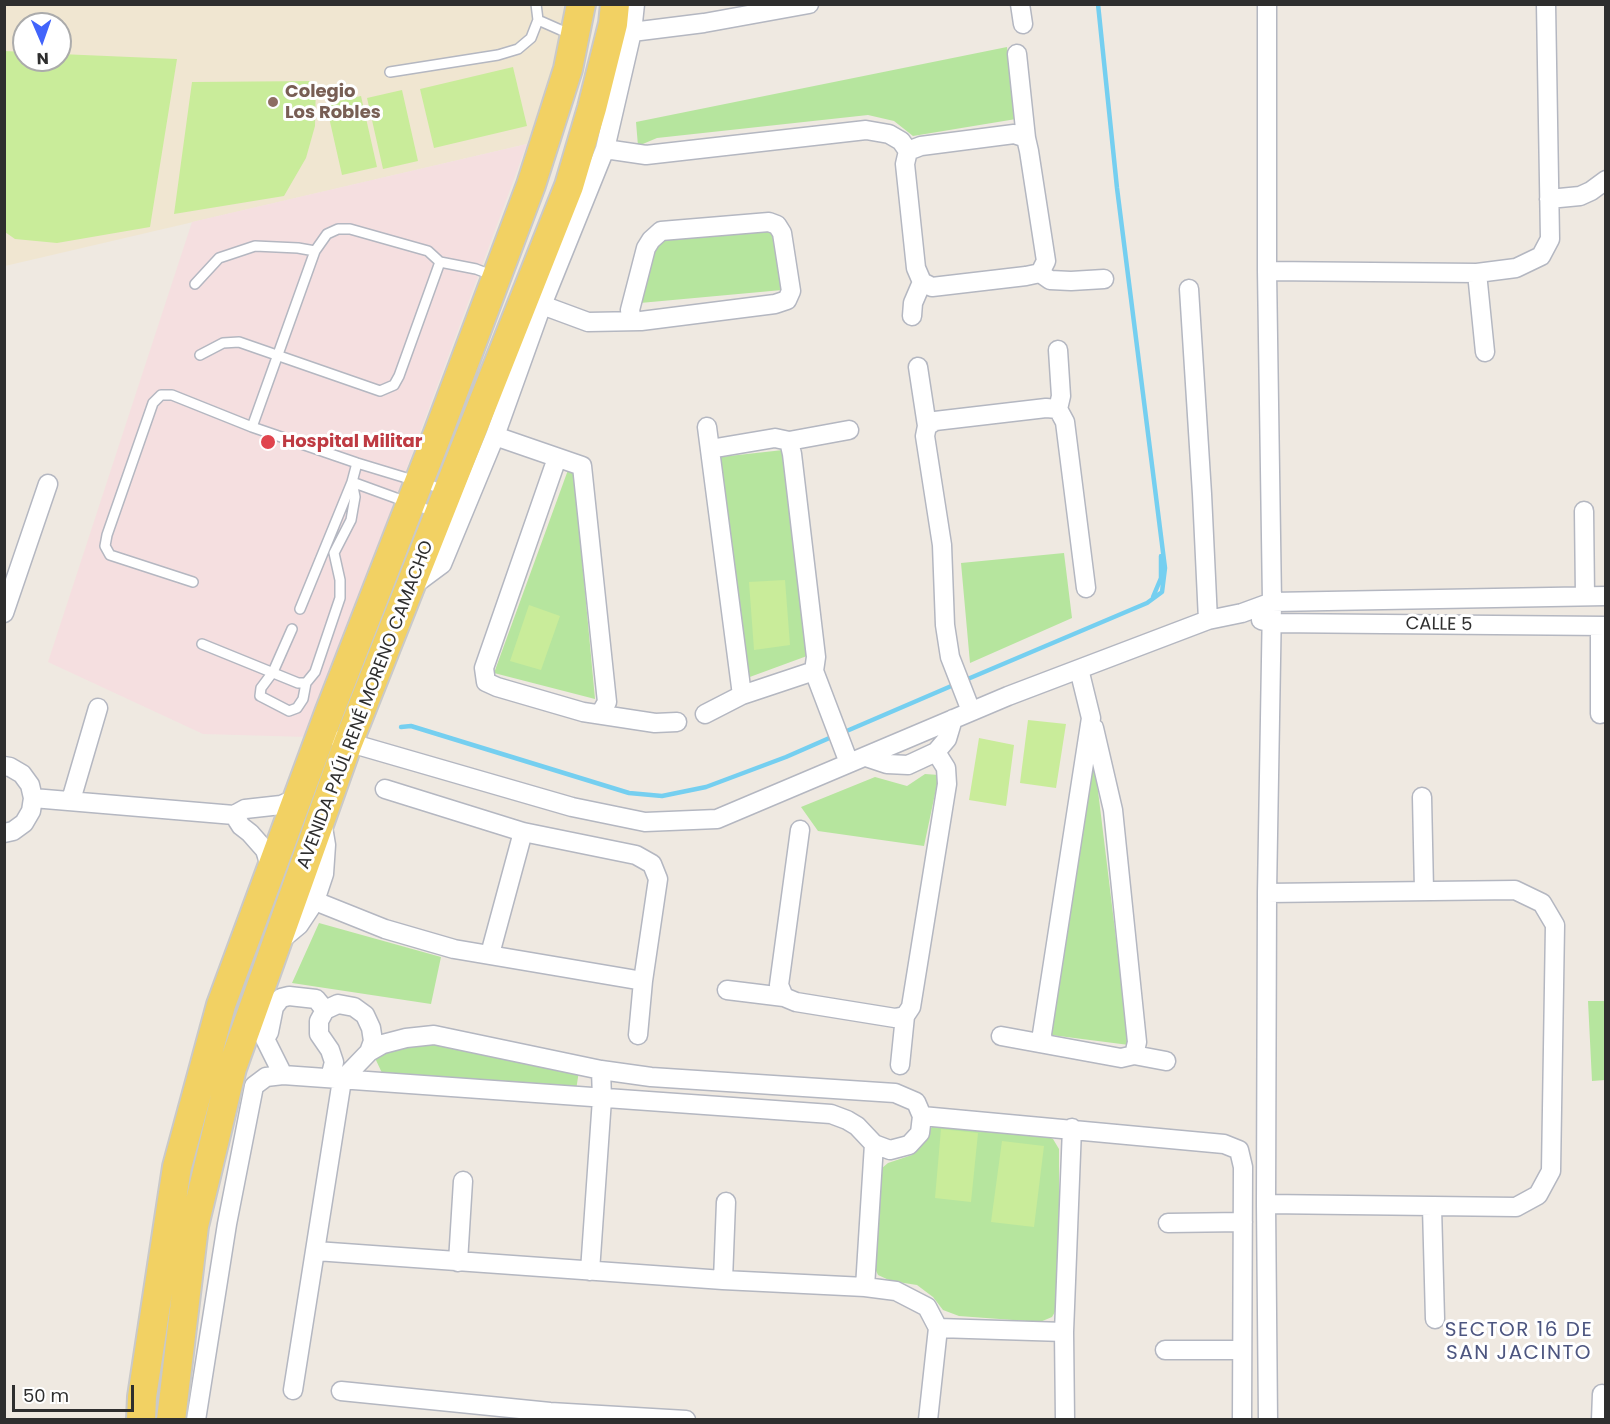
<!DOCTYPE html>
<html>
<head>
<meta charset="utf-8">
<style>
  body { margin:0 }
  #map { position:relative; width:1610px; height:1424px; overflow:hidden; background:#efe9e1; font-family:Poppins,sans-serif }
  canvas { display:block }
  .frame { position:absolute; inset:0; border:6px solid #2e2e2e; pointer-events:none }
  .north { position:absolute; left:12px; top:12px; width:60px; height:60px; box-sizing:border-box; background:#fff; border:2px solid #ababab; border-radius:50%; rotate:178deg; font-size:16px; font-weight:700; line-height:24px; text-align:center; color:#2e2e2e }
  .north::after { content:''; display:block; margin:auto; width:21px; height:27px; background:#4264fb; clip-path:polygon(50% 0,100% 100%,50% 72%,0 100%) }
  .scale { position:absolute; left:12px; top:1385px; width:122px; height:27px; box-sizing:border-box; border:3px solid #2e2e2e; border-top:0; padding-left:8px; font-size:18px; line-height:21px; white-space:nowrap; color:#2e2e2e; -webkit-text-stroke:4px #fff; paint-order:stroke }
</style>
</head>
<body>
<div id="map">
<canvas width="1610" height="1424"></canvas>
<div class="frame"></div>
<div class="north">N</div>
<div class="scale">50 m</div>
</div>
<script>
const c = document.querySelector('canvas').getContext('2d');
c.lineJoin = 'round';
function fillPath(path, color) {
  c.fillStyle = color;
  c.fill(path, 'evenodd');
}
function toPath(rows) {
  const path = new Path2D();
  for (const r of rows) {
    path.moveTo(r[0], r[1]);
    for (let i = 2; i < r.length; i += 2) path.lineTo(r[i], r[i + 1]);
  }
  return path;
}
function trace(path, color, width, dash) {
  c.strokeStyle = color;
  c.lineWidth = width;
  c.lineCap = dash ? 'butt' : 'round';
  c.setLineDash(dash || []);
  c.stroke(path);
}
function label(font, color, halo, rows, align = 'center') {
  c.font = font + ' Poppins,sans-serif';
  c.lineWidth = 6;
  c.setLineDash([]);
  c.textBaseline = 'middle';
  c.strokeStyle = halo;
  c.fillStyle = color;
  for (const [text, x, y, turn = 0] of rows) {
    c.save();
    c.translate(x, y);
    c.rotate((+turn || 0) * Math.PI / 180);
    c.textAlign = isNaN(turn) ? turn : align;
    if (halo) c.strokeText(text, 0, 0);
    c.fillText(text, 0, 0);
    c.restore();
  }
}
fillPath(toPath([
  [4,5,568,5,557,60,527,144,5,266],
  [24,24,60,24,60,60,24,60]
]), '#f0e6d1');
fillPath(toPath([
  [527,144,307,737,203,734,48,662,192,222]
]), '#f5dfe0');
fillPath(toPath([
  [1007,47,1016,119,913,136,894,121,868,115,657,138,638,146,636,122],
  [763,229,772,233,775,239,782,290,640,303,655,251,661,241],
  [783,450,807,656,747,678,720,457],
  [568,470,574,473,595,699,494,673],
  [1064,553,1072,618,970,663,961,563],
  [1094,758,1129,1045,1051,1035],
  [925,774,939,775,924,846,818,831,801,807,875,777,907,786],
  [319,923,441,957,431,1004,292,983],
  [1588,1001,1605,1001,1605,1080,1592,1081],
  [424,1043,579,1071,576,1090,382,1073,375,1058,402,1045],
  [934,1125,1041,1132,1053,1139,1059,1149,1059,1305,1052,1317,1040,1322,959,1316,943,1310,933,1297,917,1285,891,1281,878,1275,872,1262,879,1177,882,1168,888,1163,912,1155,920,1146,926,1133]
]), '#b6e59e');
fillPath(toPath([
  [5,51,24,52,24,60,60,60,60,54,177,59,150,227,57,243,15,239,5,232],
  [513,67,527,126,434,148,420,89],
  [316,81,315,126,306,158,284,196,174,214,192,82],
  [402,90,418,161,383,169,367,98],
  [361,96,377,167,342,175,326,104],
  [785,580,790,645,754,650,749,582],
  [529,605,560,616,541,670,510,661],
  [1028,720,1066,724,1056,788,1020,783],
  [979,738,1014,745,1006,806,969,800],
  [941,1129,978,1133,971,1202,935,1198],
  [1002,1141,1044,1146,1034,1227,991,1222]
]), '#c9ec9a');
trace(toPath([
  [1153,597,1161,578,1161,556],
  [963,681,1147,603,1162,592,1165,568,1117,188,1098,4],
  [401,727,411,726,629,793,662,796,706,787,786,757,834,736],
  [842,733,956,684]
]), '#75cff0', 4.5);
const service = toPath([
  [538,20,572,35],
  [390,72,498,55,518,49,531,38,538,20,536,4],
  [195,284,219,258,255,246,298,248,315,251],
  [200,355,223,343,239,342,380,391,394,385,399,376,440,262],
  [252,427,315,251,327,234,338,229,350,229,428,251,440,262,476,269,494,276],
  [352,482,437,513],
  [193,582,110,555,105,546,107,535,153,403,161,395,172,395,252,427,357,463,446,490],
  [300,609,352,482,357,463],
  [292,629,273,672,261,688,260,696,289,711,297,708,303,699,306,683],
  [202,644,298,683,306,683,315,672,340,598,340,580,334,553,351,520,355,497,352,482]
]);
const minor = toPath([
  [1020,4,1023,24],
  [1267,4,1267,271,1272,602,1267,893,1266,1204,1268,1420],
  [632,32,704,23,809,4],
  [605,149,646,155,866,130,889,134,901,141,908,151,905,164,916,268,922,282,932,287,1026,276,1040,273,1046,261,1029,151,1026,138,1017,54],
  [908,151,921,146,1014,134,1026,138],
  [1549,199,1580,196,1591,191,1606,180],
  [1267,271,1477,273,1516,268,1541,256,1550,239,1546,4],
  [1040,273,1050,280,1071,281,1104,279],
  [1477,273,1485,352],
  [1189,289,1202,494,1208,620],
  [542,305,588,322,641,321,775,304,787,300,791,291,782,233,777,225,769,222,661,231,651,240,646,248,630,310,632,320],
  [912,316,913,303,922,282],
  [1058,350,1061,396,1058,409,1065,422,1086,588],
  [918,367,927,426,925,436,942,545,945,625,950,657,971,711],
  [927,426,935,421,1046,408,1058,409],
  [707,427,742,695],
  [495,436,582,466,607,702,600,714],
  [789,441,792,454,816,657,814,671,849,763],
  [710,449,775,438,789,441,849,430],
  [557,458,484,668,486,682,497,687,583,712,655,723,677,722],
  [1584,511,1585,596],
  [411,587,442,564,495,436,542,305,605,149,632,32,635,4],
  [4,613,48,484],
  [1261,620,1272,623,1606,626],
  [1600,626,1600,714],
  [705,714,742,695,814,671],
  [1094,728,1113,810,1137,1042,1134,1055],
  [340,740,572,807,645,822,717,819,1008,696,1208,620,1242,613,1272,602,1606,596],
  [866,757,887,764,908,765,936,752,947,739,953,719],
  [4,766,10,767,22,774,30,785,33,798,31,811,24,823,13,831,4,833],
  [385,789,523,832,636,855,652,864,658,879,643,981,638,1035],
  [1422,797,1424,890],
  [33,798,234,815],
  [71,800,98,708],
  [271,869,265,850,250,833,241,826,234,815,245,809,281,805,297,798],
  [315,901,385,929,454,949,643,981],
  [281,940,299,925,315,901,324,874,326,845,322,821],
  [490,954,523,832],
  [727,990,784,997,796,1002,895,1018,905,1016],
  [784,997,779,985,800,830],
  [1001,1036,1121,1058,1134,1055,1166,1061],
  [1043,1043,1042,1034,1091,718,1079,669],
  [900,1065,905,1016,911,1007,947,784,946,768,936,752],
  [283,1075,831,1114,847,1120,857,1126,874,1144,890,1150,909,1145,920,1133,922,1116],
  [330,1078,334,1062,330,1050,319,1034,319,1021,325,1010,338,1004,354,1007,365,1015,371,1028,373,1041,369,1052],
  [1266,1204,1516,1207,1538,1195,1551,1171,1555,925,1542,903,1515,890,1267,893],
  [1432,1207,1435,1319],
  [1168,1223,1243,1222],
  [316,1251,723,1280,865,1287,896,1291,927,1307,938,1328,1064,1332],
  [458,1262,463,1181],
  [590,1271,602,1099,601,1070],
  [723,1280,726,1202],
  [865,1287,874,1144],
  [1165,1350,1242,1350],
  [293,1390,342,1080,369,1052,383,1044,406,1038,434,1035,601,1070,651,1077,895,1093,916,1102,922,1116,1224,1144,1239,1150,1243,1167,1242,1420],
  [341,1391,550,1412,686,1420],
  [196,1420,227,1224,254,1086,266,1077,283,1075,265,1039,269,1032,274,1007,281,998,289,996,316,999,325,1010],
  [928,1420,938,1328],
  [1065,1420,1064,1332,1072,1128],
  [1601,1420,1602,1394]
]);
const primary = toPath([
  [141,1420,142,1397,177,1167,221,1005,329,713,438,433,531,185,568,69,581,4],
  [171,1420,194,1226,232,1068,348,743,569,186,592,108,613,24,615,4]
]);
trace(service, '#b4b7c1', 12);
trace(minor, '#b4b7c1', 21);
trace(primary, '#c9c9c9', 32);
trace(service, '#fff', 9);
trace(minor, '#fff', 18);
trace(primary, '#f2d163', 28);
for (const [x, y, r, color] of [
  [273,102,6,"#8d6e63"],
  [268,442,8,"#e0444e"]
]) {
  const dot = new Path2D();
  dot.arc(x, y, r, 0, 2 * Math.PI);
  c.fillStyle = color;
  c.fill(dot);
  trace(dot, '#fff', 2);
}
label('bold 18px', '#785e54', '#fff', [
  ["Colegio",285,92],
  ["Los Robles",285,113]
], 'left');
label('bold 18px', '#be3a42', '#fff', [
  ["Hospital Militar",282,442]
], 'left');
label('18px', '#2e2e2e', '#fff', [
  ["CALLE 5",1439,625,1],
  ["AVENIDA PAÚL RENÉ MORENO CAMACHO",366,705,-69]
]);
c.letterSpacing = '1.5px';
label('20px', '#4d5680', '#fff', [
  ["SECTOR 16 DE",1519,1331],
  ["SAN JACINTO",1519,1354]
]);
c.letterSpacing = '0px';
</script>
</body>
</html>
